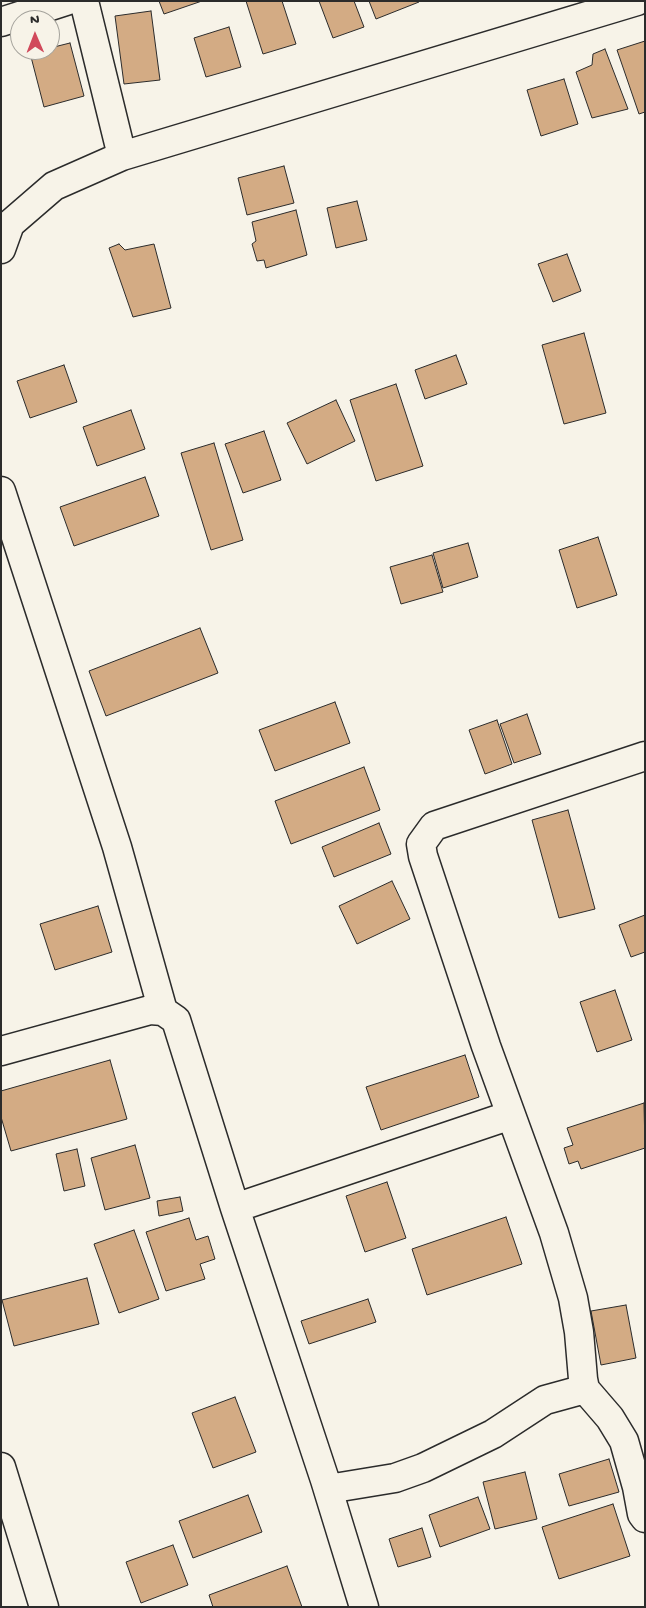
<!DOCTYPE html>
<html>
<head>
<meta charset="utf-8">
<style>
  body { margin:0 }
  #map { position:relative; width:646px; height:1608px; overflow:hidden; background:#f7f3e8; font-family:"Gochi Hand",sans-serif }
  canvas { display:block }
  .frame { position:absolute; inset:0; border:2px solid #2b2b2b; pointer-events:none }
  .north { position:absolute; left:10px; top:10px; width:50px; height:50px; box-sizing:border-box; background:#f7f3e8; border:1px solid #a5a39c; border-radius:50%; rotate:359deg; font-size:14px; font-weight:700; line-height:20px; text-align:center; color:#2b2b2b }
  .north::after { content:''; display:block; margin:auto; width:18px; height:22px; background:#d1495b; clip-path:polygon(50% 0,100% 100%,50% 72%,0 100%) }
</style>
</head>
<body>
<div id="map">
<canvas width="646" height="1608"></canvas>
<div class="frame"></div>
<div class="north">N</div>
</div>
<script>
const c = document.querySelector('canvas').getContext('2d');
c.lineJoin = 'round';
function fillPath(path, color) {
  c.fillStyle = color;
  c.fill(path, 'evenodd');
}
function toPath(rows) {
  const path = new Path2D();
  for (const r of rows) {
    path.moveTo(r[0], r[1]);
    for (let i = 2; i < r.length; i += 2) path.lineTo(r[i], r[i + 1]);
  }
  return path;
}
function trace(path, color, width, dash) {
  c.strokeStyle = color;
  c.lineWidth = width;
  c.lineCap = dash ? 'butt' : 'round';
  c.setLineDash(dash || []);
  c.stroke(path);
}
const building = toPath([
  [159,1,202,1,164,14,159,1],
  [246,1,282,1,296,44,263,54,246,1],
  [319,1,354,1,364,27,333,38,319,1],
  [369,1,419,1,419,2,376,19,369,1],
  [151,11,160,80,124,84,115,16,151,11],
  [229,27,241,67,206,77,194,38,229,27],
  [645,41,645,112,639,114,617,50,645,41],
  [70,43,84,96,44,107,30,53,50,50,50,48,70,43],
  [605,49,628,109,592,118,576,72,592,65,593,54,605,49],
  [564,79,578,124,541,136,527,90,564,79],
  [284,166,294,203,247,215,238,178,284,166],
  [357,201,367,240,336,248,327,208,357,201],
  [296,210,307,255,266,268,264,260,257,261,252,244,256,241,252,222,296,210],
  [119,244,125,250,154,244,171,308,133,317,109,248,119,244],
  [567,254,581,291,553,302,538,264,567,254],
  [584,333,606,413,564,424,542,345,584,333],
  [456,355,467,384,425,399,415,370,456,355],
  [64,365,77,402,30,418,17,381,64,365],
  [396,384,423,466,376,481,350,400,396,384],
  [336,400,355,441,307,464,287,423,336,400],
  [131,410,145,449,97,466,83,427,131,410],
  [264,431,281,480,243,493,225,444,264,431],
  [214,443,243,540,211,550,181,453,214,443],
  [145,477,159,516,74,546,60,507,145,477],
  [598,537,617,595,577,608,559,550,598,537],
  [468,543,478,577,443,588,433,553,468,543],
  [432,555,443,592,401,604,390,567,432,555],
  [200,628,218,673,106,716,89,671,200,628],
  [335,702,350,743,275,771,259,730,335,702],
  [527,714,541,754,514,763,500,724,527,714],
  [497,720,512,764,485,774,469,730,497,720],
  [364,767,380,810,291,844,275,801,364,767],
  [568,810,595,909,559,918,532,820,568,810],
  [379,823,391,854,334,877,322,847,379,823],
  [392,881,410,919,357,944,339,906,392,881],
  [98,906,112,952,55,970,40,924,98,906],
  [645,915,645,952,631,957,619,925,645,915],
  [615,990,632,1040,597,1052,580,1002,615,990],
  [465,1055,479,1097,381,1130,366,1087,465,1055],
  [110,1060,127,1119,11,1151,1,1117,1,1091,110,1060],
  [644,1103,645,1148,581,1169,578,1161,569,1164,564,1148,573,1145,567,1128,644,1103],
  [135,1145,150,1198,105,1210,91,1158,135,1145],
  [77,1149,85,1186,64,1191,56,1154,77,1149],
  [387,1182,406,1238,365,1252,346,1196,387,1182],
  [180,1197,183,1211,159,1216,157,1201,180,1197],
  [506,1217,522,1264,427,1295,412,1249,506,1217],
  [189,1218,196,1240,208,1236,215,1259,200,1264,205,1279,166,1291,146,1232,189,1218],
  [134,1230,159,1299,119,1313,94,1244,134,1230],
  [87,1278,99,1324,14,1346,2,1300,87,1278],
  [368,1299,376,1322,309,1344,301,1321,368,1299],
  [626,1305,636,1358,601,1365,591,1311,626,1305],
  [235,1397,256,1452,213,1468,192,1413,235,1397],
  [609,1459,619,1492,569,1506,559,1474,609,1459],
  [525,1472,537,1519,495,1529,483,1482,525,1472],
  [248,1495,262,1532,193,1558,179,1521,248,1495],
  [478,1497,490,1529,440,1547,429,1515,478,1497],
  [613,1504,630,1556,559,1579,542,1527,613,1504],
  [422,1528,431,1557,398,1567,389,1539,422,1528],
  [173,1545,188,1585,141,1603,126,1562,173,1545],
  [287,1566,302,1607,213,1607,209,1595,287,1566]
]);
fillPath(building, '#d3ab84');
trace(building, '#2b2b2b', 1);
const minor = toPath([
  [84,1,122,156],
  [1,22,66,1],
  [1,249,10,224,54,186,122,156,637,1],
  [1,491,117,847,163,1011],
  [645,756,434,826,421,844,423,856,486,1046,554,1233,573,1298,579,1332,583,1379,585,1389,610,1418,624,1441,637,1487,642,1514,645,1518],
  [1,1051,150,1010,163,1011,176,1020,235,1208,325,1480,364,1607],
  [235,1208,511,1115],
  [1,1467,44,1607],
  [328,1489,395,1478,423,1468,493,1434,545,1400,585,1389]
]);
trace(minor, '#2b2b2b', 31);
trace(minor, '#f7f3e8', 28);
</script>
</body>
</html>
